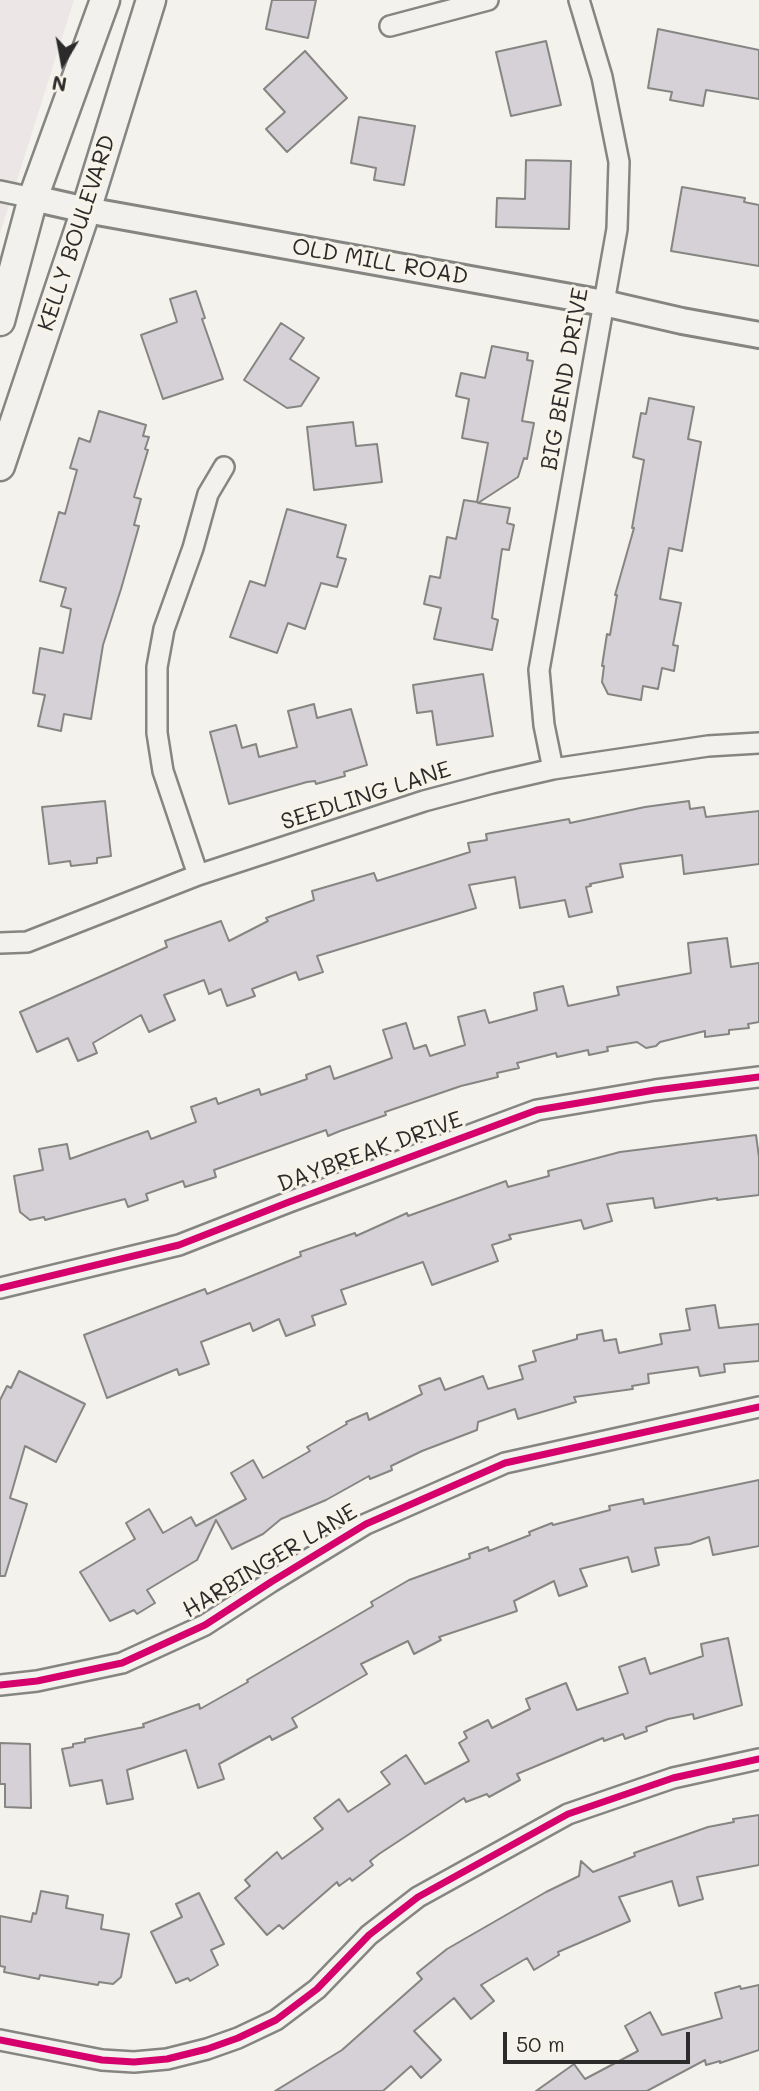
<!DOCTYPE html>
<html>
<head>
<meta charset="utf-8">
<style>
  body { margin:0 }
  #map { position:relative; width:759px; height:2091px; overflow:hidden; background:#f4f2ec; font-family:Mali,sans-serif }
  canvas { display:block }
  .north { position:absolute; left:28px; top:28px; width:70px; height:70px; -webkit-text-stroke:5px #f7f3e8; paint-order:stroke; rotate:190deg; font-size:19px; font-weight:700; line-height:28px; text-align:center; color:#2b2b2b }
  .north::after { content:''; display:block; margin:auto; width:24px; height:32px; background:#2b2b2b; clip-path:polygon(50% 0,100% 100%,50% 72%,0 100%) }
  .scale { position:absolute; left:503px; top:2032px; width:187px; height:32px; box-sizing:border-box; border:4px solid #2b2b2b; border-top:0; padding-left:9px; font-size:21px; line-height:24px; white-space:nowrap; color:#2b2b2b; -webkit-text-stroke:5px #f7f3e8; paint-order:stroke }
</style>
</head>
<body>
<div id="map">
<canvas width="759" height="2091"></canvas>
<div class="north">N</div>
<div class="scale">50 m</div>
</div>
<script>
const c = document.querySelector('canvas').getContext('2d');
c.lineJoin = 'round';
function fillPath(path, color) {
  c.fillStyle = color;
  c.fill(path, 'evenodd');
}
function toPath(rows) {
  const path = new Path2D();
  for (const r of rows) {
    path.moveTo(r[0], r[1]);
    for (let i = 2; i < r.length; i += 2) path.lineTo(r[i], r[i + 1]);
  }
  return path;
}
function trace(path, color, width, dash) {
  c.strokeStyle = color;
  c.lineWidth = width;
  c.lineCap = dash ? 'butt' : 'round';
  c.setLineDash(dash || []);
  c.stroke(path);
}
function label(font, color, halo, rows, align = 'center') {
  c.font = font + ' Mali,sans-serif';
  c.lineWidth = 6;
  c.setLineDash([]);
  c.textBaseline = 'middle';
  c.strokeStyle = halo;
  c.fillStyle = color;
  for (const [text, x, y, turn = 0] of rows) {
    c.save();
    c.translate(x, y);
    c.rotate((+turn || 0) * Math.PI / 180);
    c.textAlign = isNaN(turn) ? turn : align;
    if (halo) c.strokeText(text, 0, 0);
    c.fillText(text, 0, 0);
    c.restore();
  }
}
fillPath(toPath([
  [0,0,74,0,0,234]
]), '#ece6e6');
const building = toPath([
  [272,0,316,0,308,38,266,29,272,0],
  [658,29,759,50,759,99,706,90,703,106,670,100,672,92,648,88,658,29],
  [546,41,561,105,511,116,496,52,546,41],
  [305,51,347,98,287,152,266,129,285,112,264,89,305,51],
  [359,117,415,126,404,185,374,180,376,168,351,163,359,117],
  [526,160,571,161,569,229,496,227,497,198,525,199,526,160],
  [682,187,745,198,744,202,759,205,759,266,671,251,682,187],
  [196,291,205,318,202,319,223,379,163,399,141,335,177,322,170,299,196,291],
  [281,323,304,338,290,359,319,378,301,406,287,408,244,380,281,323],
  [492,346,528,353,527,360,533,361,522,421,534,423,527,459,524,458,518,477,478,503,510,508,507,523,514,525,509,550,502,549,492,618,498,620,492,650,434,639,441,608,424,604,430,576,440,578,447,537,456,539,464,500,477,502,488,443,462,438,469,399,456,396,461,373,485,378,492,346],
  [649,398,694,407,688,439,701,442,682,551,669,548,660,599,681,603,673,645,678,646,674,671,662,668,658,689,643,686,641,700,608,694,602,682,604,666,602,666,607,634,610,635,617,595,615,595,634,528,632,528,644,460,633,457,641,413,646,414,649,398],
  [99,411,146,425,143,436,149,437,145,449,148,450,134,497,141,499,134,525,139,526,121,589,103,645,91,719,64,714,61,731,38,726,45,695,33,693,40,648,63,653,71,609,61,606,66,588,40,581,59,512,65,514,77,470,70,468,79,438,90,442,99,411],
  [353,422,356,446,377,444,382,482,314,490,307,427,353,422],
  [287,509,346,525,337,557,346,559,337,587,321,583,305,629,288,623,277,653,230,637,250,581,265,586,287,509],
  [483,674,493,736,437,745,432,711,417,713,413,685,483,674],
  [314,704,317,718,351,709,367,765,344,772,345,776,316,784,315,781,307,782,229,804,210,732,236,725,242,748,256,744,259,757,297,747,288,711,314,704],
  [105,801,111,856,97,858,97,863,71,866,70,861,49,864,42,807,105,801],
  [689,801,690,809,704,807,706,817,759,811,759,864,684,874,682,855,620,864,623,877,590,884,591,886,586,887,592,912,569,917,565,900,520,908,515,877,469,885,476,908,317,956,323,972,299,980,296,972,252,989,255,996,227,1006,221,989,209,994,204,980,164,995,175,1020,149,1032,141,1015,93,1043,97,1053,78,1061,68,1038,37,1052,20,1012,167,947,165,941,221,921,229,941,268,921,266,918,314,900,312,891,374,873,377,881,470,852,468,843,487,840,486,834,569,819,570,823,645,807,689,801],
  [727,938,731,967,759,963,759,1022,748,1024,749,1028,729,1030,729,1034,705,1037,705,1031,660,1042,656,1046,646,1048,637,1042,607,1047,608,1051,589,1055,588,1050,557,1057,556,1053,517,1063,519,1068,497,1073,498,1077,461,1086,385,1112,386,1115,340,1131,328,1136,326,1130,214,1170,216,1177,185,1187,183,1181,146,1194,148,1200,128,1207,125,1199,45,1220,44,1217,30,1220,20,1212,14,1176,43,1170,39,1149,67,1144,70,1159,148,1131,151,1139,196,1122,191,1107,216,1098,218,1104,259,1089,261,1095,307,1079,306,1075,330,1066,334,1079,392,1058,383,1030,406,1023,414,1049,426,1045,430,1056,465,1045,458,1017,485,1010,489,1023,537,1010,534,993,563,986,568,1006,619,995,617,987,691,973,688,943,727,938],
  [756,1135,759,1157,759,1195,717,1200,717,1198,655,1208,653,1198,607,1204,612,1221,584,1229,581,1220,509,1235,511,1239,492,1245,498,1261,432,1285,423,1262,341,1290,346,1304,312,1316,315,1325,286,1336,279,1319,253,1331,250,1323,201,1342,209,1364,179,1375,177,1369,107,1398,84,1335,205,1289,207,1294,301,1256,300,1252,355,1233,356,1236,407,1213,408,1216,506,1181,508,1187,549,1176,548,1171,620,1152,756,1135],
  [715,1305,719,1328,759,1324,759,1361,724,1364,725,1372,700,1376,698,1367,648,1374,649,1383,632,1386,633,1389,574,1397,576,1402,518,1419,515,1409,478,1422,477,1430,422,1451,391,1466,392,1470,370,1479,369,1476,326,1500,281,1519,263,1534,232,1549,216,1520,197,1560,147,1590,155,1603,137,1614,134,1610,110,1621,80,1572,135,1539,126,1523,149,1509,163,1533,191,1517,196,1526,246,1499,231,1473,253,1460,263,1478,310,1451,307,1447,347,1424,346,1422,367,1413,369,1420,422,1394,419,1386,440,1378,445,1390,483,1376,488,1389,523,1379,519,1366,536,1361,533,1351,577,1339,577,1335,602,1330,604,1341,616,1339,619,1353,662,1344,660,1334,690,1330,686,1309,715,1305],
  [19,1371,85,1404,56,1462,25,1446,10,1498,27,1504,5,1576,0,1576,0,1400,7,1386,11,1388,19,1371],
  [759,1480,759,1546,713,1555,709,1537,690,1544,655,1548,659,1565,632,1572,628,1557,580,1569,587,1586,559,1596,554,1581,514,1601,517,1611,439,1637,441,1640,414,1654,408,1641,361,1664,367,1674,292,1718,297,1727,272,1740,270,1736,219,1764,224,1779,198,1788,186,1750,127,1770,133,1799,107,1804,102,1780,70,1786,62,1749,73,1747,73,1744,85,1742,85,1739,144,1727,143,1724,199,1704,200,1709,248,1682,247,1680,373,1606,371,1602,409,1580,470,1558,469,1554,488,1547,489,1551,530,1535,529,1532,552,1523,553,1525,610,1510,609,1506,643,1499,644,1504,759,1480],
  [728,1638,742,1705,694,1719,693,1714,668,1719,646,1727,647,1731,625,1739,623,1734,604,1741,603,1738,517,1774,520,1780,489,1797,487,1794,466,1802,464,1798,379,1854,370,1861,373,1865,352,1881,350,1878,339,1886,337,1882,283,1929,279,1925,267,1935,235,1898,250,1886,245,1880,277,1852,282,1859,323,1829,314,1818,339,1799,348,1812,390,1784,381,1772,406,1755,425,1784,469,1761,459,1743,467,1738,464,1732,488,1720,492,1728,530,1709,526,1699,566,1683,577,1710,628,1693,619,1667,645,1658,650,1674,703,1656,701,1644,728,1638],
  [0,1743,30,1744,31,1808,5,1807,5,1784,0,1784,0,1743],
  [759,1815,759,1865,697,1877,703,1899,679,1906,672,1881,619,1897,630,1921,558,1952,559,1955,534,1970,527,1958,481,1985,494,2001,471,2019,454,1998,414,2031,441,2060,421,2078,411,2066,383,2091,275,2091,342,2050,422,1979,417,1973,447,1949,546,1892,579,1876,581,1861,593,1872,635,1856,634,1853,708,1827,734,1822,733,1819,759,1815],
  [41,1891,68,1896,66,1908,103,1915,101,1929,129,1934,121,1977,113,1984,99,1982,98,1985,40,1975,39,1979,4,1972,5,1967,0,1966,0,1916,31,1922,33,1913,36,1914,41,1891],
  [199,1893,224,1944,211,1950,218,1965,190,1981,188,1978,176,1983,151,1932,182,1917,176,1904,199,1893],
  [759,1985,759,2050,720,2063,720,2061,706,2065,705,2060,647,2091,536,2091,574,2064,585,2079,638,2051,625,2026,650,2012,662,2035,722,2018,715,1993,740,1986,741,1989,759,1985]
]);
fillPath(building, '#d6d1d7');
trace(building, '#858582', 2);
const minor = toPath([
  [390,26,488,0],
  [0,191,33,198],
  [553,769,544,725,539,670,617,229,619,162,602,77,579,0],
  [198,875,163,771,157,733,157,667,164,629,193,548,208,494,224,467],
  [0,943,27,942,198,875,424,801,492,783,553,769,708,746,759,743],
  [0,1288,179,1245,289,1202,537,1110,655,1090,759,1077],
  [0,1685,37,1681,122,1663,205,1625,271,1582,366,1524,505,1463,759,1407],
  [0,2040,102,2060,134,2062,167,2059,207,2049,238,2038,276,2020,317,1989,369,1935,418,1897,568,1814,673,1778,759,1759]
]);
const tertiary = toPath([
  [33,198,86,210,604,303,682,321,759,335]
]);
const secondary = toPath([
  [0,321,33,198,105,0],
  [0,466,86,210,151,0]
]);
trace(minor, '#858582', 24);
trace(tertiary, '#858582', 30);
trace(secondary, '#858582', 33);
trace(minor, '#f2f1ed', 19);
trace(tertiary, '#f2f1ed', 24);
trace(secondary, '#f2f1ed', 28);
trace(toPath([
  [0,1288,179,1245,289,1202,537,1110,655,1090,759,1077],
  [0,1685,37,1681,122,1663,205,1625,271,1582,366,1524,505,1463,759,1407],
  [0,2040,102,2060,134,2062,167,2059,207,2049,238,2038,276,2020,317,1989,369,1935,418,1897,568,1814,673,1778,759,1759]
]), '#d6006c', 7);
label('23px', '#2b2b2b', '#f7f3e8', [
  ["KELLY BOULEVARD",77,233,-72],
  ["OLD MILL ROAD",380,262,10],
  ["BIG BEND DRIVE",565,379,-80],
  ["SEEDLING LANE",366,796,-18],
  ["DAYBREAK DRIVE",370,1152,-20],
  ["HARBINGER LANE",270,1561,-31]
]);
</script>
</body>
</html>
